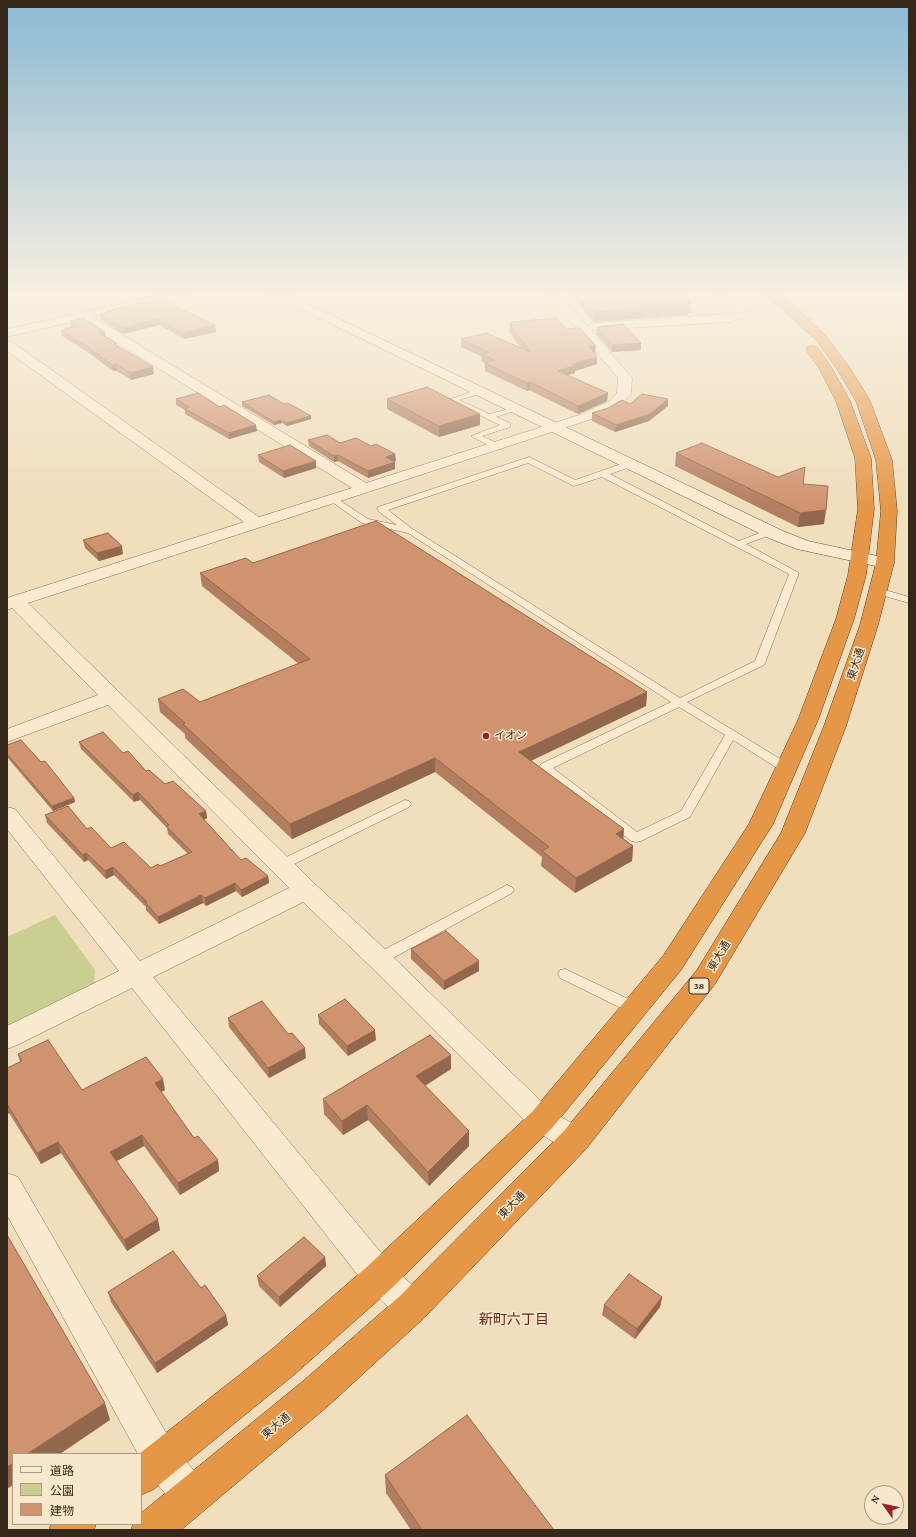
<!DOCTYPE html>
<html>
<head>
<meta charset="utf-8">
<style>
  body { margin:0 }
  #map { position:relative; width:916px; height:1537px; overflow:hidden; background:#f0debc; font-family:"Crimson Pro","Noto Sans JP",serif }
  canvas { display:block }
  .frame { position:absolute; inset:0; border:8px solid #36271b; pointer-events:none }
  .legend { position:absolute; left:12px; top:1453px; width:130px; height:72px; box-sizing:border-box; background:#f7e8cc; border:1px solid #aa9b85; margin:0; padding:5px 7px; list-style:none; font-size:12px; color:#36271b }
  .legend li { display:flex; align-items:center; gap:8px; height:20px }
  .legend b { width:20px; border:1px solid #aa9b85 }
  .north { position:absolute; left:864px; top:1485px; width:40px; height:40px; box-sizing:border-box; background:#f7e8cc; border:1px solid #aa9b85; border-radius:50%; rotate:303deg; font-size:11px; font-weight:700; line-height:16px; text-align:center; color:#36271b }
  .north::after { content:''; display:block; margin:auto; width:14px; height:18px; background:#99222a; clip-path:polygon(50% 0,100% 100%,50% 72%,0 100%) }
</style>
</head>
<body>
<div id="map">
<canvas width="916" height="1537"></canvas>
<div class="frame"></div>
<ul class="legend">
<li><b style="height:5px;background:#faebd0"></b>道路</li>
<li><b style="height:11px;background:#cace90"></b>公園</li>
<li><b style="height:11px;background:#d09370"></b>建物</li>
</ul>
<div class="north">N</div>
</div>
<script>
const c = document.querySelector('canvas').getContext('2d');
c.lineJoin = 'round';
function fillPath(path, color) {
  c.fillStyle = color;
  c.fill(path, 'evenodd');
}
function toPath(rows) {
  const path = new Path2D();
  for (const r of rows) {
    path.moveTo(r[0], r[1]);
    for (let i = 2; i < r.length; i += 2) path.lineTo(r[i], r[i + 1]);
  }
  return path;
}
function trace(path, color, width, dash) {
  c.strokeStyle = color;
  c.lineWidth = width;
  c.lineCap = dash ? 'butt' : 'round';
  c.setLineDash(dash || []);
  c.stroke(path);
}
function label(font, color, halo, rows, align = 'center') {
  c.font = font + ' "Crimson Pro","Noto Sans JP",serif';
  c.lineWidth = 3;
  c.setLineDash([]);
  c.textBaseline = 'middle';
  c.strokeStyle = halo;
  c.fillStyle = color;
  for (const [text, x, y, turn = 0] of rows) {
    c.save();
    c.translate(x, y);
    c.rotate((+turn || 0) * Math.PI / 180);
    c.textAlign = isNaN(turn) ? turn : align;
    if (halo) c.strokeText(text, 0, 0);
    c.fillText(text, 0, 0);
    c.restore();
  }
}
fillPath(toPath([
  [55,915,95,970,94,983,7,1026,7,937]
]), '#cace90');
const lane = toPath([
  [479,389,483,391,482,393,459,400,490,414,516,407,520,409,496,417,510,423,510,427,482,436,499,444,499,448,493,448,471,436,500,425,448,400,479,389],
  [529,457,575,480,627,462,633,462,634,464,633,466,610,474,739,541,767,530,773,530,775,532,773,534,746,544,799,573,765,663,764,665,687,702,790,765,792,768,790,771,782,771,733,740,690,817,641,841,636,842,631,841,539,767,541,764,671,702,408,533,362,523,329,500,333,497,336,498,368,519,397,525,378,511,377,509,378,507,529,457],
  [528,463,574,486,602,477,789,574,755,661,680,698,411,528,388,510,528,463],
  [679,707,725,735,681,811,637,832,553,768,679,707],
  [878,588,909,597,909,603,874,593,873,591,874,589,878,588],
  [405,800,409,801,411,804,409,807,286,868,281,869,276,868,274,865,276,862,405,800],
  [507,885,512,887,514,890,512,893,384,963,379,964,374,963,372,959,374,955,507,885],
  [565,969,639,1004,641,1008,639,1012,634,1014,629,1012,560,978,558,974,560,970,565,969]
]);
const street = toPath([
  [175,292,197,292,195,294,191,295,93,317,366,483,579,415,610,401,617,393,618,378,546,292,558,292,588,327,590,324,594,323,729,314,734,312,712,292,725,292,744,308,747,314,745,317,731,322,591,330,632,378,631,394,620,407,607,414,28,603,315,884,388,952,552,1112,586,1131,590,1140,586,1149,575,1152,564,1149,532,1128,370,966,303,902,153,977,392,1266,424,1296,429,1307,424,1318,412,1323,400,1318,368,1288,132,988,17,1045,7,1049,7,1026,119,971,7,829,7,807,15,809,140,961,289,888,108,705,7,742,7,729,98,695,12,608,7,610,7,598,244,522,7,351,7,341,12,342,259,517,352,488,80,320,7,337,7,329,175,292],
  [7,1173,18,1177,175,1448,205,1484,211,1497,205,1510,192,1516,179,1510,149,1474,141,1460,141,1454,138,1454,7,1215,7,1173]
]);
const secondary = toPath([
  [268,292,283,292,783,531,808,541,891,559,894,563,891,567,885,568,797,549,771,539,270,294,268,292]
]);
const highway = toPath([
  [763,292,776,292,800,311,825,335,850,368,870,401,892,460,897,511,894,563,878,625,846,726,805,833,715,984,586,1149,424,1318,328,1406,181,1530,131,1530,133,1524,141,1524,141,1513,302,1382,400,1296,564,1131,697,970,781,833,824,726,860,625,876,563,881,511,876,460,856,401,837,369,817,341,763,292],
  [812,346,817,347,830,365,850,401,871,458,874,509,866,575,854,619,818,720,773,824,681,970,552,1128,392,1288,295,1374,154,1489,141,1495,141,1454,139,1454,271,1350,368,1266,532,1112,663,956,749,824,798,720,836,619,848,575,858,509,855,458,836,401,819,368,806,350,807,347,812,346],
  [51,1524,96,1524,94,1530,49,1530,51,1524]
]);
trace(lane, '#886d55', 1);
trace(street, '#886d55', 1);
trace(secondary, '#694e39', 1);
trace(highway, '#553c2a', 1);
fillPath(lane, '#faebd0');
fillPath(street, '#faebd0');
fillPath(secondary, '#faebd0');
fillPath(highway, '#e59747');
fillPath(toPath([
  [572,292,680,292,691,302,690,313,688,313,688,315,593,322,572,295],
  [106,311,215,325,216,332,184,339,159,325,123,334,101,320,100,314,106,313],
  [70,321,106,337,116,343,116,345,154,374,131,380,117,371,113,371,86,351,62,336,61,330,72,328,71,327],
  [510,322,566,329,595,353,597,364,575,371,575,373,568,375,608,393,607,401,578,414,529,390,527,391,485,371,485,363,482,362,482,357,461,347,461,339,521,348,509,332],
  [597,327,641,343,641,350,612,352,596,334],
  [176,399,219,407,257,431,229,439,185,414,185,410,176,405],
  [387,399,480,425,439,437,387,409],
  [242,402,284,404,311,416,311,419,287,426,282,423,274,425,242,406],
  [630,404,668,406,649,421,615,432,592,421,592,413],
  [308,440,340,443,396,461,394,461,395,469,368,478,338,461,334,462,309,446],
  [676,453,778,477,803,484,824,524,798,527,675,466],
  [258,455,316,461,316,468,284,478,259,462],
  [83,540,123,554,99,561,85,548],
  [253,563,647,692,646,706,531,761,624,839,633,846,632,861,575,893,541,866,542,857,435,772,292,839,185,738,185,734,160,712,158,699,200,702,299,664,202,586,200,573],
  [79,742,123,753,146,771,206,811,207,818,204,820,241,860,268,876,269,883,242,897,236,891,206,906,203,903,159,924,146,910,146,907,114,875,106,879,88,860,84,862,47,823,45,815,87,829,111,848,151,868,160,866,188,854,168,834,167,828,140,800,134,802,81,749],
  [7,745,41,762,74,798,75,802,53,811,7,757],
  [411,949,479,971,444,990,411,959],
  [318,1015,376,1040,348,1056,319,1024],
  [228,1018,306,1058,269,1078,229,1027],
  [18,1054,82,1090,165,1090,161,1092,194,1138,218,1160,219,1171,180,1195,144,1146,117,1161,160,1230,127,1251,61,1153,41,1164,9,1113,7,1115,7,1068,20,1062],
  [451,1069,425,1086,469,1146,429,1186,368,1120,343,1135,324,1114,323,1099],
  [325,1257,326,1266,280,1307,259,1286,257,1276],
  [201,1288,226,1315,228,1325,157,1373,111,1302,108,1292],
  [662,1297,660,1307,635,1339,602,1315,604,1305],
  [385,1475,554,1530,411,1530,386,1493]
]), '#b37e60');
fillPath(toPath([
  [691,302,690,313,688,313,688,315,593,322,594,311],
  [158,319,159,325,123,334,123,328],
  [215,325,216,332,184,339,183,333],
  [105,332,106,338,99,333],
  [641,343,641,350,612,352,612,345],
  [589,346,596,346,595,353,588,354],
  [597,357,597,364,575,371,575,373,557,378,558,371,572,364],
  [116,364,117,371,113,371,112,365],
  [153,367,154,374,131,380,130,373],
  [530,382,529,390,527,391,527,383],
  [608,393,607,401,578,414,578,406],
  [668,399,668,406,649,421,615,432,616,425],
  [480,414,480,425,439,437,439,426],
  [311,416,311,419,287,426,286,423],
  [281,420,282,423,274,425,274,422],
  [256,425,257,431,229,439,229,433],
  [395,454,396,461,387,464,386,457],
  [338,455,338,461,334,462,334,456],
  [316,461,316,468,284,478,283,471],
  [395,462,395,469,368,478,368,471],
  [826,510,824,524,798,527,800,513],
  [122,546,123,554,99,561,97,553],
  [647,692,646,706,519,766,519,752],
  [435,758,435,772,292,839,290,824],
  [138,792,140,800,134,802,133,795],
  [74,798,75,802,53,811,52,806],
  [206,811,207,818,200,822,199,814],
  [624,829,623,844,616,834],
  [633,846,632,861,575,893,576,878],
  [86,853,88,860,84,862,83,855],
  [113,867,114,875,106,879,105,871],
  [268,876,269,883,242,897,241,890],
  [235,883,236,891,206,906,205,898],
  [201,895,203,903,159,924,158,917],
  [479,961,479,971,444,990,444,981],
  [375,1030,376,1040,348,1056,347,1046],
  [305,1048,306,1058,269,1078,268,1068],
  [451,1055,451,1069,416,1091,416,1076],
  [163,1079,165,1090,157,1094,155,1083],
  [367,1105,368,1120,343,1135,342,1121],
  [7,1106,9,1113,7,1115],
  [469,1131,469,1146,429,1186,428,1172],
  [142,1135,144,1146,113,1163,110,1152],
  [58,1142,61,1153,41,1164,37,1153],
  [218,1160,219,1171,180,1195,178,1183],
  [158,1219,160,1230,127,1251,124,1240],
  [325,1257,326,1266,280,1307,279,1297],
  [662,1297,660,1307,635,1339,637,1329],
  [226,1315,228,1325,157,1373,155,1363],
  [105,1403,110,1420,60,1454,27,1454],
  [13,1463,13,1485,7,1489,7,1467]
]), '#92674e');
const building = toPath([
  [578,292,680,292,691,302,687,302,689,305,594,311,578,292],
  [161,299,215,325,183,333,158,319,123,328,100,314,108,312,106,311,161,299],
  [83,318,105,332,99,333,116,343,114,344,153,367,130,373,116,364,112,365,85,345,61,330,78,326,70,321,83,318],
  [557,318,566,329,580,328,596,346,589,346,597,357,572,364,576,365,558,371,608,393,578,406,530,382,527,383,485,363,495,360,482,355,489,352,461,339,486,333,531,352,510,325,512,325,510,322,557,318],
  [623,324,641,343,612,345,597,327,623,324],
  [427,387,480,414,439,426,387,399,427,387],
  [198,393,219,407,224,405,256,425,229,433,185,409,189,407,176,399,198,393],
  [642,394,668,399,650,414,616,425,592,413,608,408,622,400,630,404,642,394],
  [269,395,284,404,288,403,311,416,286,423,281,420,274,422,242,402,269,395],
  [327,435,340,443,356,438,371,446,376,444,395,454,386,457,395,462,368,471,338,455,334,456,308,440,327,435],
  [702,443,778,477,805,467,803,484,828,486,826,510,800,513,676,453,702,443],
  [290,445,316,461,283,471,258,455,290,445],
  [376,521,647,692,519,752,624,829,616,834,633,846,576,878,542,851,549,847,435,758,290,824,183,724,185,723,158,699,183,689,200,702,310,659,200,573,246,558,253,563,376,521],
  [108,533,122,546,97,553,83,540,108,533],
  [103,732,123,753,128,751,146,771,149,770,165,784,173,781,206,811,199,814,241,860,246,858,268,876,241,890,235,883,205,898,201,895,158,917,145,902,147,902,113,867,105,871,86,853,83,855,45,815,68,806,87,829,91,827,111,848,124,842,151,868,158,864,160,866,192,852,166,826,169,825,138,792,133,795,79,742,103,732],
  [21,740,41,762,45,761,74,798,52,806,7,754,7,745,21,740],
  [446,931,479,961,444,981,411,949,446,931],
  [345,999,375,1030,347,1046,318,1015,345,999],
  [262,1001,288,1034,292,1033,305,1048,268,1068,228,1018,262,1001],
  [430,1035,451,1055,416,1076,469,1131,428,1172,367,1105,342,1121,323,1099,430,1035],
  [48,1040,82,1090,146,1057,163,1079,155,1083,194,1138,198,1136,218,1160,178,1183,142,1135,110,1152,158,1219,124,1240,58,1142,37,1153,7,1104,7,1068,22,1061,18,1054,48,1040],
  [7,1235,105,1403,27,1454,13,1454,13,1463,7,1467,7,1235],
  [304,1237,325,1257,279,1297,257,1276,304,1237],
  [173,1251,201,1288,205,1285,226,1315,155,1363,108,1292,173,1251],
  [629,1274,662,1297,637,1329,604,1305,629,1274],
  [467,1415,554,1530,422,1530,385,1475,467,1415]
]);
fillPath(building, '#d09370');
trace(building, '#92674e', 1);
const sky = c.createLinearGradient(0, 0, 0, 507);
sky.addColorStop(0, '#8bb9d4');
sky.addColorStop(0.58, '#f8f0e1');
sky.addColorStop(1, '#f8f0e100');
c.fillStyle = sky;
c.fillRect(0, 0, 916, 507);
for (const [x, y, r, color] of [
  [486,736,4,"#99222a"]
]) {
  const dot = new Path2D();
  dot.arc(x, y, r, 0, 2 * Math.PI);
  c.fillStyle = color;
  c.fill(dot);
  trace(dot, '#f7e8cc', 1.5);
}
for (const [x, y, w] of [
  [699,986,20]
]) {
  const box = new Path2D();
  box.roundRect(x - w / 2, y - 8, w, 16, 3);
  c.fillStyle = '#f7e8cc';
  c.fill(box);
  trace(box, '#36271b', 1);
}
label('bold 10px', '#36271b', null, [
  ["38",699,986]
]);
label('11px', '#36271b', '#f7e8cc', [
  ["東大通",856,664,-72],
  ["東大通",719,956,-59],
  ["東大通",512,1205,-46],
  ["東大通",276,1426,-40]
]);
label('11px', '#36271b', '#f7e8cc', [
  ["イオン",494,736]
], 'left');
label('14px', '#652418', '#f7e8cc', [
  ["新町六丁目",514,1320]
]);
</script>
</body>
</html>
